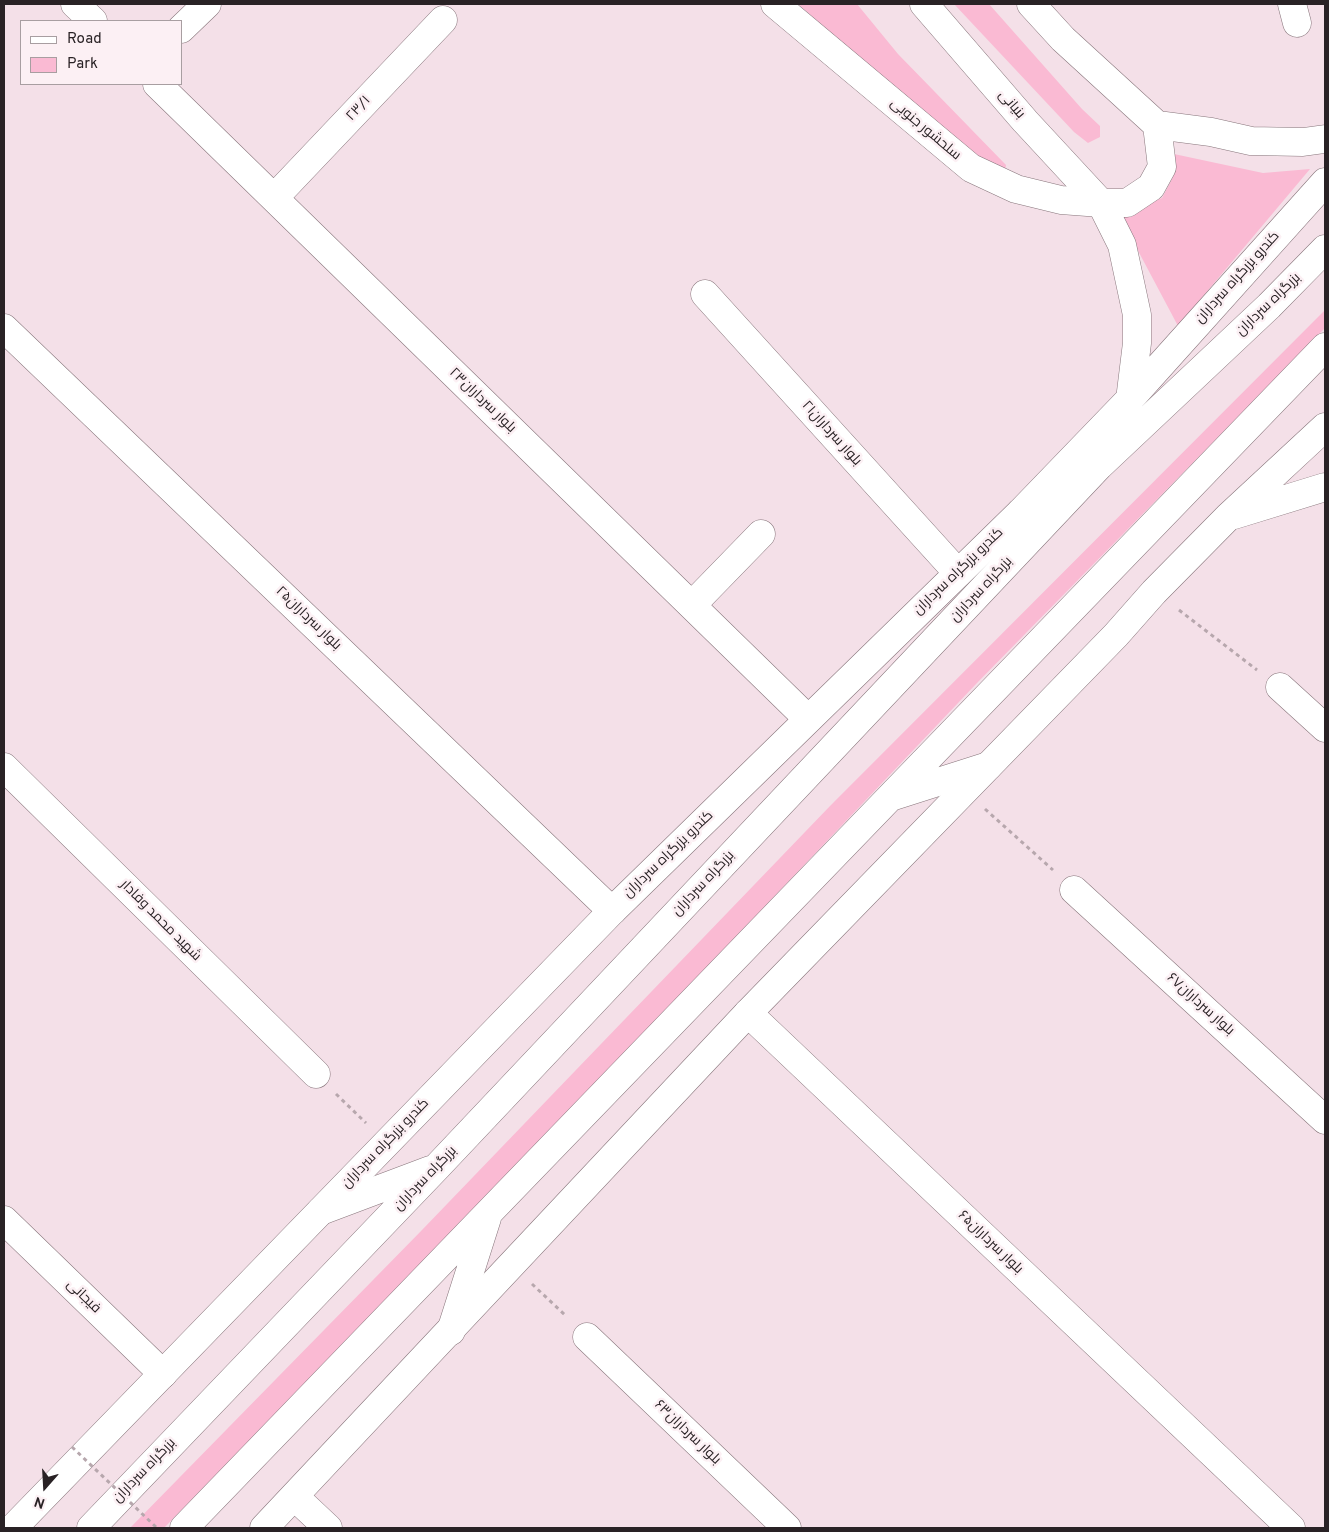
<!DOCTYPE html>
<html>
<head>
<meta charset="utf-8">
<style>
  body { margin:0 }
  #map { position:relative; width:1329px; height:1532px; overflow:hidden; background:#f4e0e8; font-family:Overpass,sans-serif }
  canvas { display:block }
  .frame { position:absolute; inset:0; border:5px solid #292225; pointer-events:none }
  .legend { position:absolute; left:20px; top:20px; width:162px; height:65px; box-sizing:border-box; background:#fcf0f4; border:1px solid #a89ea1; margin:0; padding:6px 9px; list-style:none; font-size:15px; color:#292225 }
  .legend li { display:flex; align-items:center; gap:10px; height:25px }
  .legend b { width:25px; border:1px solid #a89ea1 }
  .north { position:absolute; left:20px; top:1462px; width:50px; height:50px; -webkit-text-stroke:4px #fcf0f4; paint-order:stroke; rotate:199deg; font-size:14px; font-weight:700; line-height:20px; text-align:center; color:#292225 }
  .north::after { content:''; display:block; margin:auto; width:18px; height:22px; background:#292225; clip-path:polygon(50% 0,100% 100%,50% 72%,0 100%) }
</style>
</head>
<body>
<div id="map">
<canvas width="1329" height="1532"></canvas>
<div class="frame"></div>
<ul class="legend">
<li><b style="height:6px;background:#fff"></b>Road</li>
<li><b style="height:14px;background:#fabad3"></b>Park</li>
</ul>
<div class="north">N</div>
</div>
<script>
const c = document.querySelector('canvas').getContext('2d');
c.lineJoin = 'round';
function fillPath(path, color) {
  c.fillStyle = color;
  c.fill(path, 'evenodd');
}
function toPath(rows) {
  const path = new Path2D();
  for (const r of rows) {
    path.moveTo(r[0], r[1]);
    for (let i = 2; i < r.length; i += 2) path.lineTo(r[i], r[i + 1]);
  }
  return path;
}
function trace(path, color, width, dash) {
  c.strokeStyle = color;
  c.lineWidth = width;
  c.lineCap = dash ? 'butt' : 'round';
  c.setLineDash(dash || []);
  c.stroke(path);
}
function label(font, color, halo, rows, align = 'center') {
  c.font = font + ' Overpass,Cairo,sans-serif';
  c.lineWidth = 5;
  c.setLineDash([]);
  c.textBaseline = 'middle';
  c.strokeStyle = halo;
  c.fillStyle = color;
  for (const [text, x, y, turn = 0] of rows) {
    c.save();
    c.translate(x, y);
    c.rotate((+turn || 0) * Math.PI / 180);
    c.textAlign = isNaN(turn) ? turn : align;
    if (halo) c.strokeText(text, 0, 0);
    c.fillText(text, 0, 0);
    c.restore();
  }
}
fillPath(toPath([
  [798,4,857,4,898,54,1006,165,1004,179,982,166],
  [954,4,989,4,1082,109,1100,126,1100,137,1088,143,1074,132],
  [1174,154,1263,173,1310,169,1178,326,1118,213,1162,198,1173,177],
  [1325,310,1325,328,977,683,543,1140,164,1528,130,1528,422,1230,830,806]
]), '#fabad3');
const minor = toPath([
  [75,4,93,21],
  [1292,4,1297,23],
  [181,29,207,4],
  [157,84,808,719],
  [274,198,443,20],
  [705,294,958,573],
  [4,328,612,911],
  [692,605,761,534],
  [1280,687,1325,728],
  [4,767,316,1074],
  [1074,890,1325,1120],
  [4,1220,163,1374],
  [587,1337,787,1528],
  [295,1497,328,1528]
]);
const tertiary = toPath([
  [775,4,971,168,1016,189,1061,200,1101,203],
  [748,1013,1291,1528]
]);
const secondary = toPath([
  [924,4,1025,121,1101,203,1122,245,1137,315,1137,343,1130,400],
  [1031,4,1063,39,1157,125],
  [1157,125,1211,132,1251,141,1303,142,1325,139],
  [1101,203,1127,203,1151,187,1162,167,1157,125],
  [1234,515,1325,487],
  [13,1528,612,911,1021,512,1131,398,1325,182],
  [264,1528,748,1013,1116,635,1154,592,1228,517,1325,427]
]);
const trunk = toPath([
  [1021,512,1071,488],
  [894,796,988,766],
  [321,1211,430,1170],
  [451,1331,487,1218],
  [91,1528,437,1167,1099,466,1269,306,1325,249],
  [184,1528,1325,347]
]);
trace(minor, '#87757b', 29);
trace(tertiary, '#87757b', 29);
trace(secondary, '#87757b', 29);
trace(trunk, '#87757b', 29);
trace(toPath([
  [1179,610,1257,670],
  [985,809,1053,870],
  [336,1094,366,1123],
  [532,1284,566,1316]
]), '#b7a7ad', 3, [4, 4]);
trace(minor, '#fff', 28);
trace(tertiary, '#fff', 28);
trace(secondary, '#fff', 28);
trace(trunk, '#fff', 28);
trace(toPath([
  [72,1447,157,1528]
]), '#b7a7ad', 3, [4, 4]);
label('14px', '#292225', '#fcf0f4', [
  ["بنیانی",1011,105,49],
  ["۲۳/۱",359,109,-47],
  ["سلحشور جنوبی",925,130,40],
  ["کندرو بزرگراه سرداران",1238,278,-48],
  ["بزرگراه سرداران",1269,305,-44],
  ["بلوار سرداران۲۳",482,401,44],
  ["بلوار سرداران۲۱",831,434,48],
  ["کندرو بزرگراه سرداران",959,572,-44],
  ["بزرگراه سرداران",982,590,-47],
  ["بلوار سرداران۲۵",308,619,44],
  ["کندرو بزرگراه سرداران",669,855,-44],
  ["بزرگراه سرداران",704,884,-47],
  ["شهید محمد وفادار",160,921,45],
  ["بلوار سرداران۶۷",1200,1005,42],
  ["کندرو بزرگراه سرداران",386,1144,-46],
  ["بزرگراه سرداران",426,1179,-46],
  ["بلوار سرداران۶۵",990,1243,44],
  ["فیجانی",83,1297,44],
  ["بلوار سرداران۶۳",687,1433,44],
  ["بزرگراه سرداران",145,1471,-46]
]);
</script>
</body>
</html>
